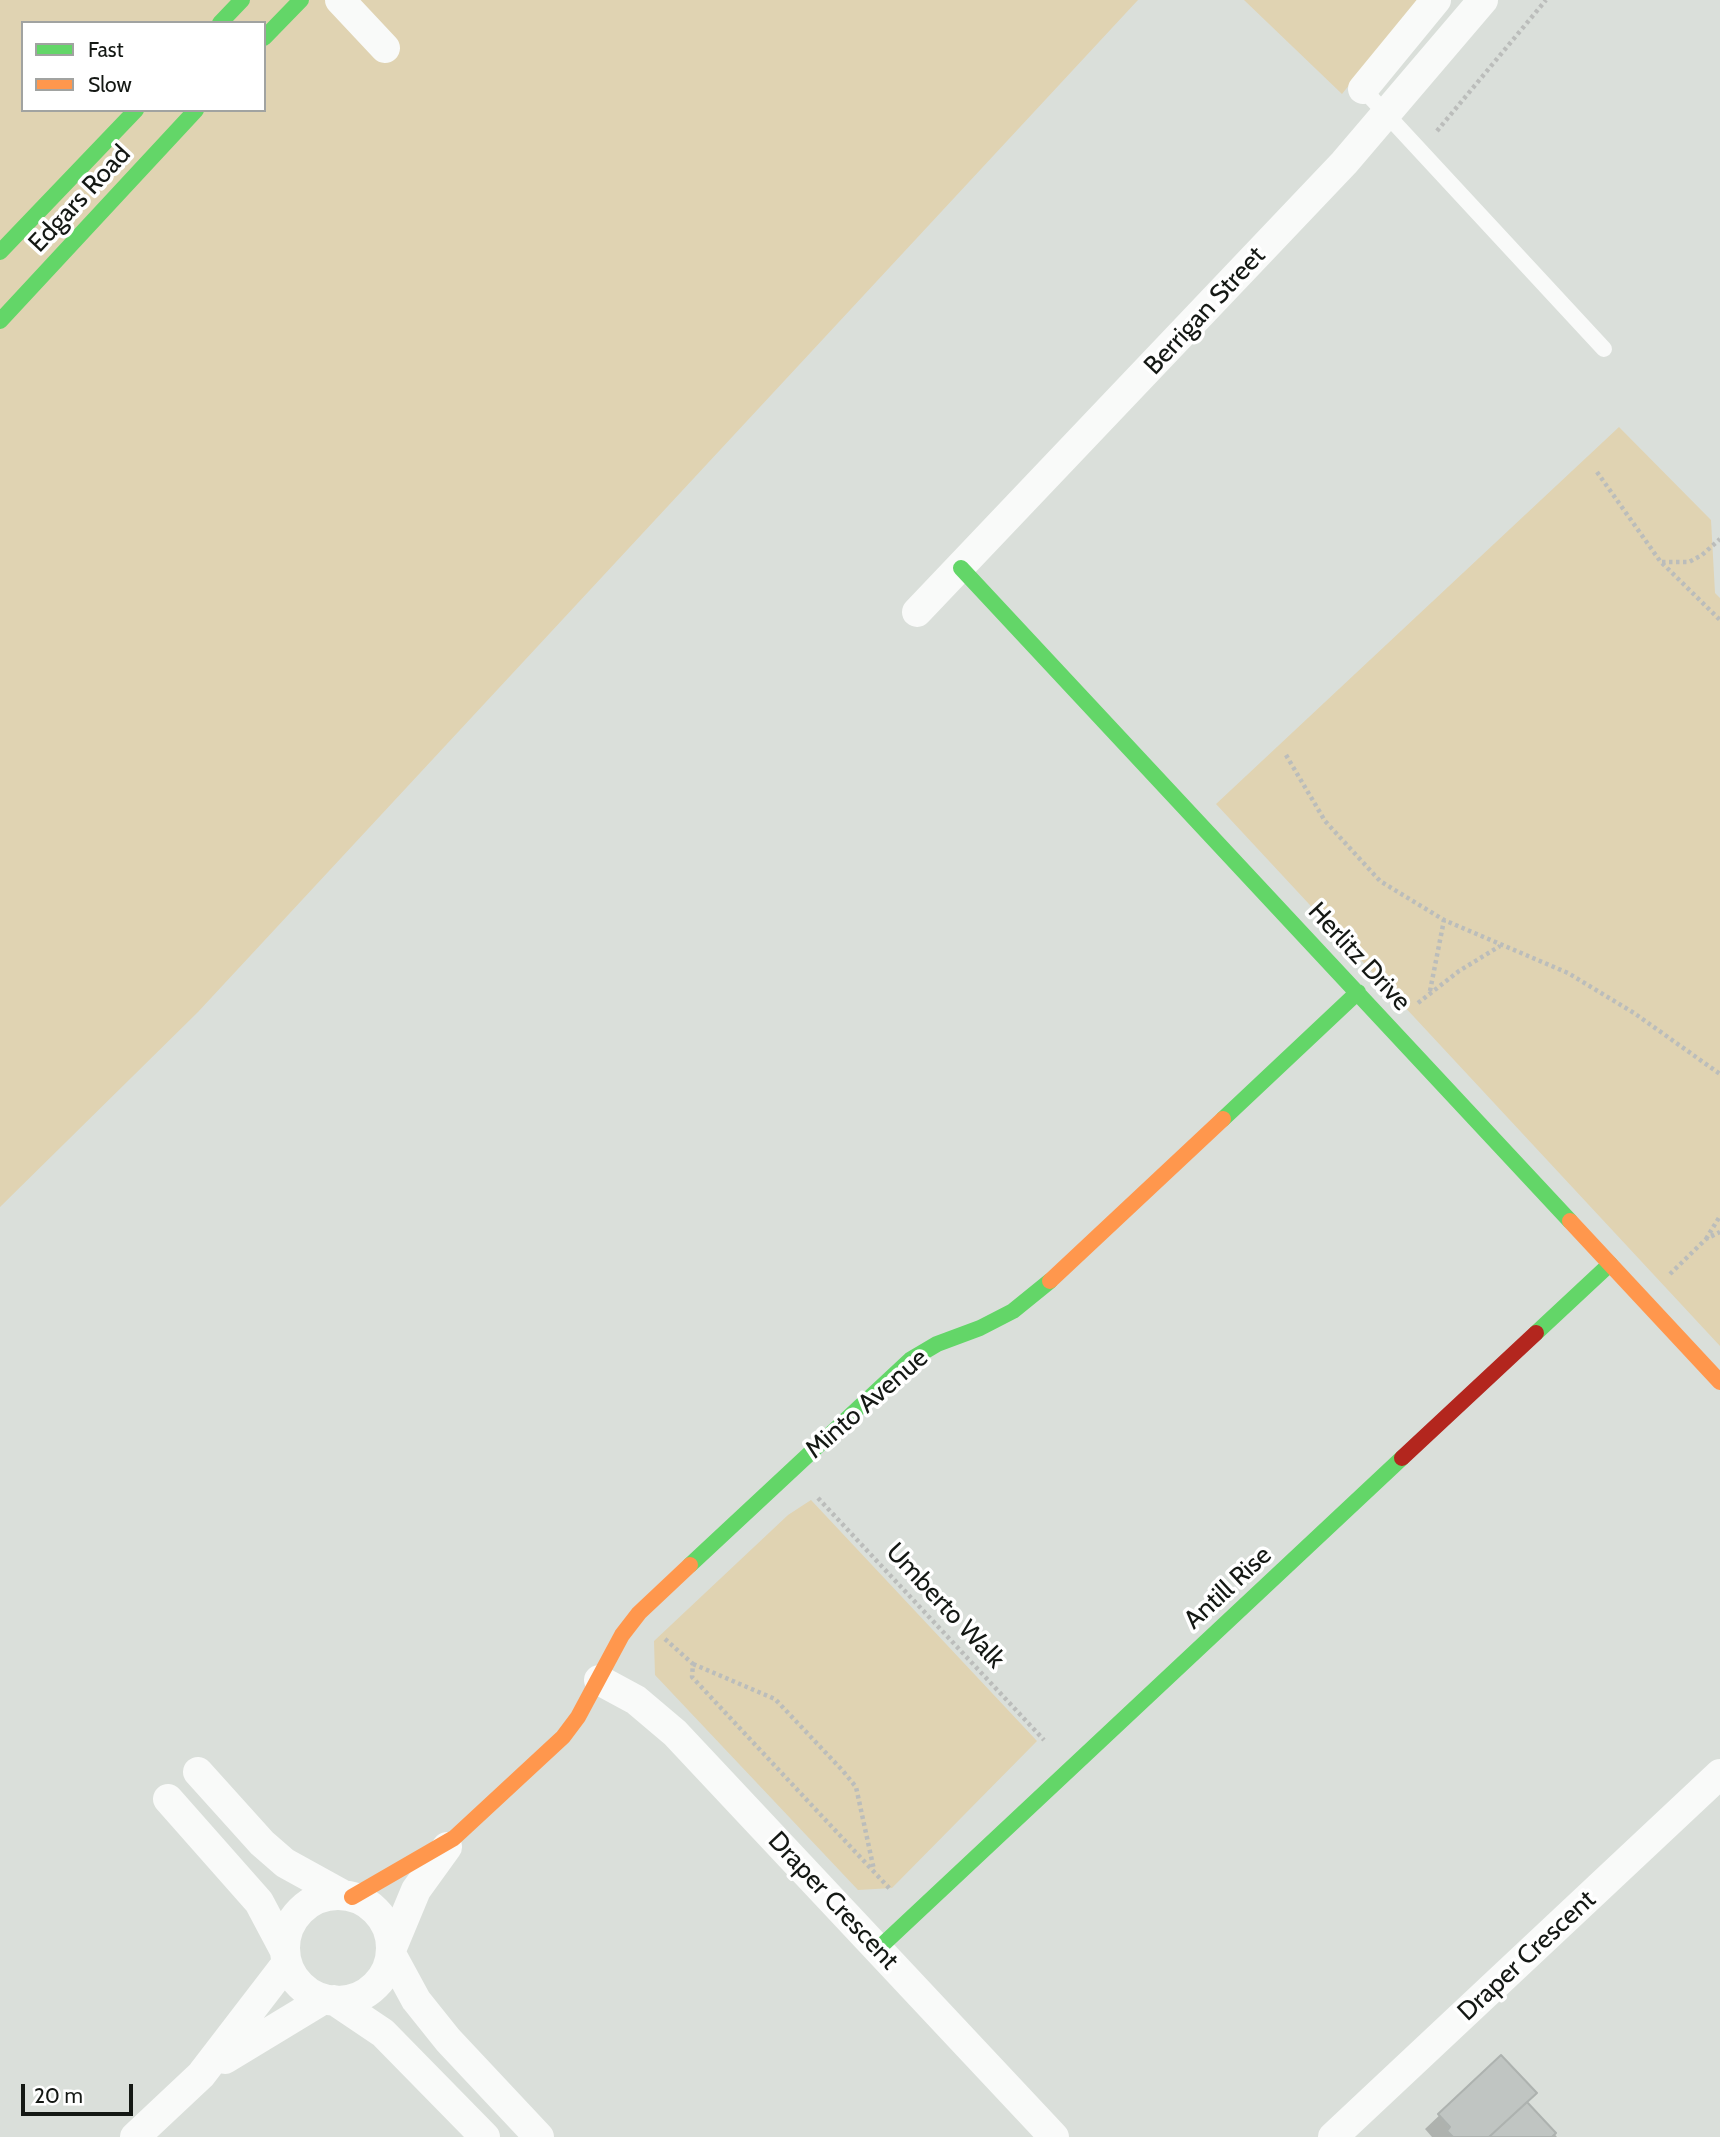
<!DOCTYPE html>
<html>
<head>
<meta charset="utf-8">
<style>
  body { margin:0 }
  #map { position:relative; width:1720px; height:2137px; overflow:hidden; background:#dadfda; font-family:Cabin,sans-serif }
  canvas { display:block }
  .legend { position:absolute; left:21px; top:21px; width:245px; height:91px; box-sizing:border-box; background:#fff; border:2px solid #a1a3a1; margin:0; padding:9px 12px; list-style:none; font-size:21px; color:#141814 }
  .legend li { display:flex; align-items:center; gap:14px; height:35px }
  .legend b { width:35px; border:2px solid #a1a3a1 }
  .scale { position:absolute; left:21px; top:2084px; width:112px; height:32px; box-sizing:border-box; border:4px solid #141814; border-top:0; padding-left:9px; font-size:21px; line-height:24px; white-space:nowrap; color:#141814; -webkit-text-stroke:5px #fff; paint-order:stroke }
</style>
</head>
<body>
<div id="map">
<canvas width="1720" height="2137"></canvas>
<ul class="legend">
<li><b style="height:9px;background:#63d668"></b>Fast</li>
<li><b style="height:9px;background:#ff974d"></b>Slow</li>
</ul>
<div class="scale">20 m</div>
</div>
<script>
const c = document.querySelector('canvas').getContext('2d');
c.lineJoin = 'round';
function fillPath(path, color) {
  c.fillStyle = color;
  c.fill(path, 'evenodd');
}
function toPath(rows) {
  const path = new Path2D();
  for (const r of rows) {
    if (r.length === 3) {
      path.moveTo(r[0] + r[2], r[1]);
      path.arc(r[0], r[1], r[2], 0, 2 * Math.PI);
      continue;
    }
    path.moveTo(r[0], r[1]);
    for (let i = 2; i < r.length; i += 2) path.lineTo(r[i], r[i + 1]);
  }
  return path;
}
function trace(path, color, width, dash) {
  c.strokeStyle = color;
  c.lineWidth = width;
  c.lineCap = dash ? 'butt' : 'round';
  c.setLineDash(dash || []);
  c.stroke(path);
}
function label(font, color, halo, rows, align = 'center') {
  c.font = font + ' Cabin,sans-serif';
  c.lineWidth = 7;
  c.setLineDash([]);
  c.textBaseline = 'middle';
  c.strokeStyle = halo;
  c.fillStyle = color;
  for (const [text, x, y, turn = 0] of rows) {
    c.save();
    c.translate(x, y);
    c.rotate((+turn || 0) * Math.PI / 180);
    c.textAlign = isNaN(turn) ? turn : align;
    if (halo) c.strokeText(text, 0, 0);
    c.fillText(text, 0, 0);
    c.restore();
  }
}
fillPath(toPath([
  [0,0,1138,0,198,1012,0,1207],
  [23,23,264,23,264,110,23,110],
  [1244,0,1417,0,1342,94],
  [1619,427,1711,520,1715,593,1720,598,1720,1346,1216,804],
  [811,1500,1037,1741,892,1888,858,1890,655,1675,654,1641,788,1515]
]), '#e0d3b2');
fillPath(toPath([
  [1501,2057,1525,2102,1557,2137,1432,2137,1425,2129]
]), '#0003');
const building = toPath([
  [1501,2055,1537,2093,1489,2137,1453,2137,1447,2131,1450,2127,1438,2114,1501,2055],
  [1527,2102,1556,2133,1552,2137,1489,2137,1527,2102]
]);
fillPath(building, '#c0c5c2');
trace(building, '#adb2af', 2);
trace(toPath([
  [1437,131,1546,0],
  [1597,472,1660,561,1720,620],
  [1662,562,1689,562,1702,555,1720,539],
  [1286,755,1325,821,1380,881,1444,920,1568,973,1634,1013,1720,1074],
  [1430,991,1444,920],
  [1418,1003,1459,971,1500,946],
  [1706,1239,1720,1216],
  [1670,1274,1706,1239,1720,1232],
  [818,1498,1044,1740],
  [665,1639,693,1664,692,1677,890,1889],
  [693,1664,775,1699,843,1771,856,1787,874,1870]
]), '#bbbdbb', 4.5, [3.5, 3.5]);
trace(toPath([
  [1363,89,1604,349]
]), '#f9faf9', 16);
trace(toPath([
  [340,0,385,48],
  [1363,89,1436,0],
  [917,612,1344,163,1483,0],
  [599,1680,636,1700,675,1733,1054,2137],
  [198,1772,262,1843,285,1863,343,1895],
  [168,1799,259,1902,285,1951],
  [338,1948,53],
  [391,1950,416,1890,447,1847],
  [391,1954,416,2000,448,2040,539,2137],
  [334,2000,383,2033,485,2137],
  [225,2059,324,1999],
  [135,2137,201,2075,287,1963],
  [1333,2137,1720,1774]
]), '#f9faf9', 30);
trace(toPath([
  [220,23,242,0],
  [264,38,301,0],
  [0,252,136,110],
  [0,321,196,110],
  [961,568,1570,1221],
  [1223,1119,1358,992],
  [1536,1333,1610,1264],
  [690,1565,910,1360,937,1344,980,1328,1013,1311,1050,1281],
  [879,1948,1402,1458]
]), '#63d668', 16);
trace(toPath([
  [1570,1221,1720,1382],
  [1050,1281,1223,1119],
  [352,1897,454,1838,563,1737,578,1717,622,1635,639,1613,690,1565]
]), '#ff974d', 16);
trace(toPath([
  [1402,1458,1536,1333]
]), '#b3261e', 16);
label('26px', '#141814', '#fff', [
  ["Edgars Road",80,199,-47],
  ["Berrigan Street",1205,311,-47],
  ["Herlitz Drive",1359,957,47],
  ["Minto Avenue",867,1404,-41],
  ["Antill Rise",1228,1588,-43],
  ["Umberto Walk",945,1606,47],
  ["Draper Crescent",833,1901,47],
  ["Draper Crescent",1527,1956,-43]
]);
</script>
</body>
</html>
